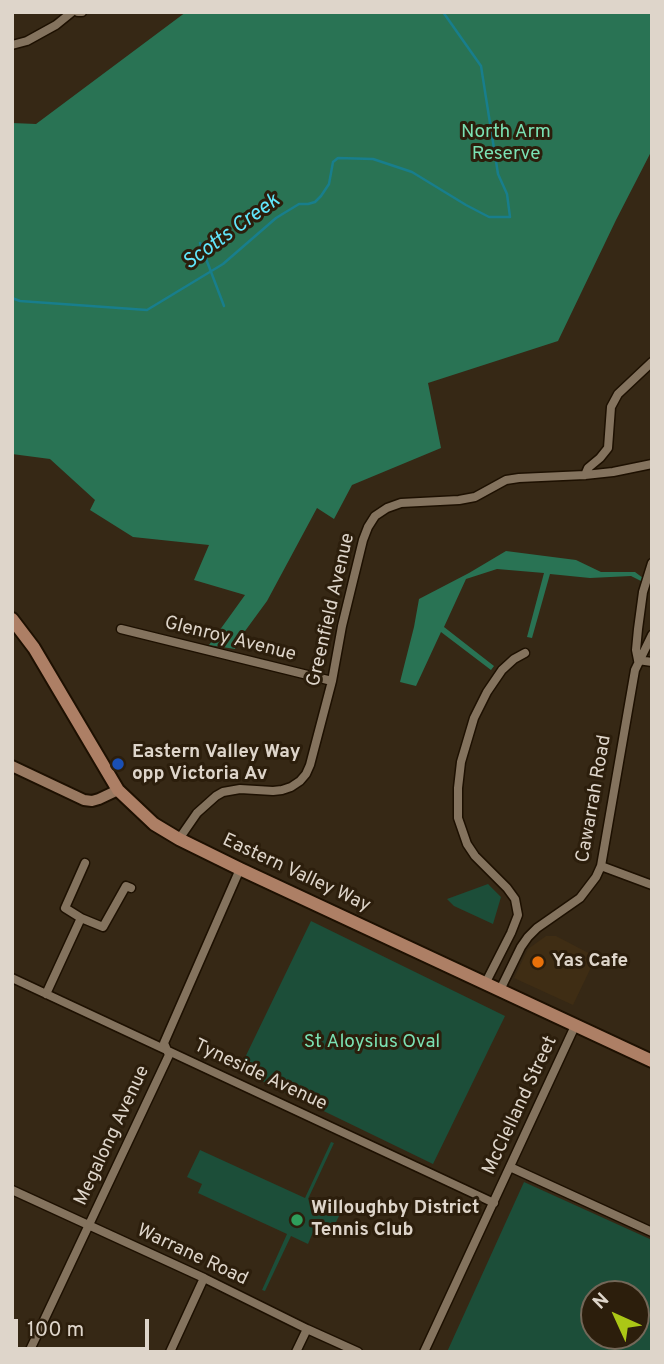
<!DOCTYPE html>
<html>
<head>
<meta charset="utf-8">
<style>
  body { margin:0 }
  #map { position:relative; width:664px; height:1364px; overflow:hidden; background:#362815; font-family:Overpass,sans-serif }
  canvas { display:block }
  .frame { position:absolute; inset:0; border:14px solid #ded5ca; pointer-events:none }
  .north { position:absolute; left:580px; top:1280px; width:70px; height:70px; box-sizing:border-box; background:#2c1e0c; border:2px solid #736758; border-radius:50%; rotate:315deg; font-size:19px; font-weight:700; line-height:28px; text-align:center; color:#ded5ca }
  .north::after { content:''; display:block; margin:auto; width:24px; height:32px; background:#abc716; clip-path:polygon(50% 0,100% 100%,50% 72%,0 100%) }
  .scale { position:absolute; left:14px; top:1319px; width:135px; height:32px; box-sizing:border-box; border:4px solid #ded5ca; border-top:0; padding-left:9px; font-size:21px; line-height:24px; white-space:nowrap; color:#ded5ca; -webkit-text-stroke:5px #2c1e0c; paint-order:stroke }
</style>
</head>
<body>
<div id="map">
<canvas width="664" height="1364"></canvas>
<div class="frame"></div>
<div class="north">N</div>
<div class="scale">100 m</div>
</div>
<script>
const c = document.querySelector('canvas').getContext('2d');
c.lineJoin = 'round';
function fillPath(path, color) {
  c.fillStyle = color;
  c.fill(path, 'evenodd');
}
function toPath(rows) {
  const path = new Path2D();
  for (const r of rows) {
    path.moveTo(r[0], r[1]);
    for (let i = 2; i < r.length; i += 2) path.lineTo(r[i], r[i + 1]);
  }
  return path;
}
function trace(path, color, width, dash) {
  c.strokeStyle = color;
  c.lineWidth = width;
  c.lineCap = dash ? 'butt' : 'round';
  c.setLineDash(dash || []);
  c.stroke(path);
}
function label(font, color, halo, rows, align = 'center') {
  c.font = font + ' Overpass,sans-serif';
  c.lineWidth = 6;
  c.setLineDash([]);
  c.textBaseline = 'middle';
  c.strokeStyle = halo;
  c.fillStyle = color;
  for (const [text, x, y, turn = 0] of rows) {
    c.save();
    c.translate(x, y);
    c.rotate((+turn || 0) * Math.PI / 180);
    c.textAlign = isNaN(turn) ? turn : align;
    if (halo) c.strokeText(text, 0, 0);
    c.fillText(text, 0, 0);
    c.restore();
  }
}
fillPath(toPath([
  [546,936,556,936,596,957,573,1005,514,978,528,949]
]), '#3f2d14');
fillPath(toPath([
  [488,884,501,897,493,924,454,906,447,899],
  [311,921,505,1016,433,1164,239,1070],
  [331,1142,334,1143,308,1199,340,1214,331,1232,316,1225,308,1244,291,1236,265,1291,262,1290,287,1234,198,1193,202,1184,187,1177,200,1150,305,1198],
  [524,1182,652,1240,652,1352,447,1352],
  [594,1294,636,1294,636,1336,594,1336]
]), '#1c4e39');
fillPath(toPath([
  [186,12,652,12,652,150,616,220,558,341,428,383,441,448,352,485,334,519,317,508,267,601,237,642,235,649,209,645,245,595,194,580,209,545,133,537,90,510,95,500,50,459,12,454,12,123,36,124],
  [506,551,576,560,601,572,635,572,643,578,643,582,631,576,590,578,550,574,532,638,527,637,544,573,497,569,466,579,444,627,494,666,491,670,441,632,416,686,400,682,414,627,419,599,469,573]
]), '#297354');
trace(toPath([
  [200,243,224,306],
  [12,298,20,301,147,310,223,264,276,218,299,204,308,204,315,202,321,196,329,184,333,162,338,158,373,159,412,172,466,205,489,217,510,217,507,194,498,174,481,66,443,12]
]), '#187e8c', 2.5);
const street = toPath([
  [78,12,82,12],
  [12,45,27,41,56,25,72,12],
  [585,475,588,468,600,458,608,448,611,407,618,394,652,362],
  [121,629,332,681],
  [638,660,636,650,638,629,643,592,652,563],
  [638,660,652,662],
  [179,839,197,813,216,796,223,792,240,789,273,791,282,790,291,787,300,781,306,774,310,765,332,681,342,626,363,540,368,527,375,516,387,508,401,503,459,500,475,497,506,480,519,478,585,475,613,472,652,464],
  [601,866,652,885],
  [81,918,65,908,85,863],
  [12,978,494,1203],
  [485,984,511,933,518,915,515,899,507,888,475,856,467,844,458,818,458,788,461,762,474,718,487,692,502,670,514,659,525,653],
  [500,990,521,947,528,937,537,928,580,898,596,877,601,866,635,670,652,635],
  [46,994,81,918,103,927,126,886,131,888],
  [510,1167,652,1232],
  [12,1190,204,1278,307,1329,358,1352],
  [29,1352,169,1055,164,1043,240,869],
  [170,1352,204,1278],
  [296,1352,307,1329],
  [424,1352,575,1026]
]);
const secondary = toPath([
  [12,766,84,800,92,801,99,799,118,790]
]);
const primary = toPath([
  [12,619,34,648,118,790,154,824,179,839,240,869,652,1061]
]);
trace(street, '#1d1001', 11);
trace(secondary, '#1d1001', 14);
trace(primary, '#1d1001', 16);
trace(street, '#84735e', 8);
trace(secondary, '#997961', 10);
trace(primary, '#ad7f65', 12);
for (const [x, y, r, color] of [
  [118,764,7,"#1a4fb4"],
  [538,962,7,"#e8710a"],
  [297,1220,7,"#2e9e5b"]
]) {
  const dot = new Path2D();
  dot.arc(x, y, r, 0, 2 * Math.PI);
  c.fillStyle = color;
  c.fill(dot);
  trace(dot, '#2c1e0c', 2.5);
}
label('19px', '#7ae1b3', '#2c1e0c', [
  ["North Arm",506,133],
  ["Reserve",506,155],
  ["St Aloysius Oval",372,1043]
]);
label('19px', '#ded5ca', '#2c1e0c', [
  ["Greenfield Avenue",332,610,-77],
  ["Glenroy Avenue",230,640,14],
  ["Cawarrah Road",595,799,-80],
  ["Eastern Valley Way",296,874,25],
  ["Tyneside Avenue",260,1076,25],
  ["McClelland Street",521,1106,-65],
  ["Megalong Avenue",113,1136,-65],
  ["Warrane Road",192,1256,25]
]);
label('bold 19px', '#ded5ca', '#2c1e0c', [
  ["Eastern Valley Way",132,753],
  ["opp Victoria Av",132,775],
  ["Yas Cafe",552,962],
  ["Willoughby District",311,1209],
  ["Tennis Club",311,1231]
], 'left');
label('italic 21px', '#61e6fb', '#2c1e0c', [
  ["Scotts Creek",232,233,-36]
]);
</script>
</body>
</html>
